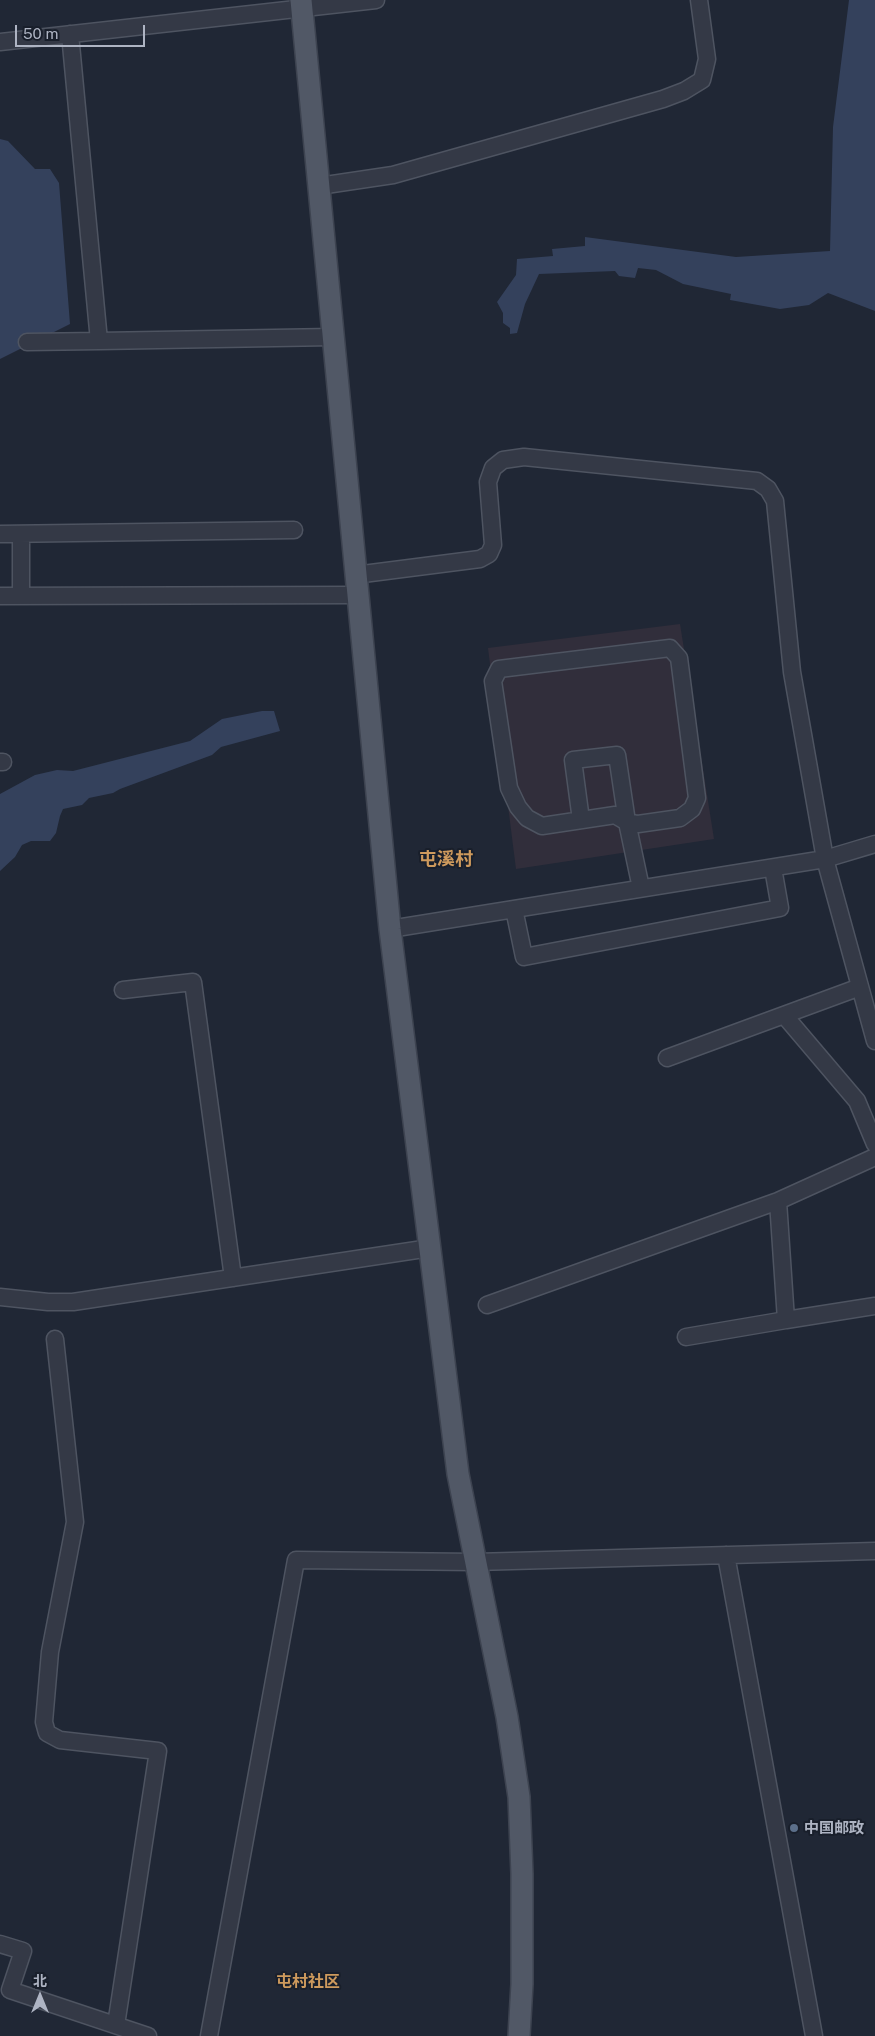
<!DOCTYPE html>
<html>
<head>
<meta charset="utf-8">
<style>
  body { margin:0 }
  #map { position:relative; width:875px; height:2036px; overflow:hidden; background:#202735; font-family:"Public Sans","Noto Sans SC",sans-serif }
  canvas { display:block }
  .north { position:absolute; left:15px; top:1971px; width:50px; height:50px; -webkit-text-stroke:4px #191f2b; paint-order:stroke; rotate:0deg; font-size:14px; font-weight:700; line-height:20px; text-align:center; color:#aeb4c3 }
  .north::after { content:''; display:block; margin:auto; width:18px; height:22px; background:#aeb4c3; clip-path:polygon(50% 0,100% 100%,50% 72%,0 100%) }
  .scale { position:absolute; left:15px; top:25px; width:130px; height:22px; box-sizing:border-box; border:2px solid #aeb4c3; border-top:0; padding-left:6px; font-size:15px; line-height:18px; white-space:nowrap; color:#aeb4c3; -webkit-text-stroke:4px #191f2b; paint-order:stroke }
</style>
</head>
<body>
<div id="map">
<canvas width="875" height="2036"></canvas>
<div class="north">北</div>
<div class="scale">50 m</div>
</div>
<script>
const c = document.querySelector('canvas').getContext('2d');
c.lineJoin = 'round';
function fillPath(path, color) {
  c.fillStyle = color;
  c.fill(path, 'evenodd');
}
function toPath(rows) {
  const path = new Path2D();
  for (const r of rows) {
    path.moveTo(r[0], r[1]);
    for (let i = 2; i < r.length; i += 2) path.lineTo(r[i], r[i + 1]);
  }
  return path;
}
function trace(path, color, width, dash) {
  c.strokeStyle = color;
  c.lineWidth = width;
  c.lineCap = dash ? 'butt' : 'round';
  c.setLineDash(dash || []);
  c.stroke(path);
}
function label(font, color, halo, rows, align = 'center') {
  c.font = font + ' "Public Sans","Noto Sans SC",sans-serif';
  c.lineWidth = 4;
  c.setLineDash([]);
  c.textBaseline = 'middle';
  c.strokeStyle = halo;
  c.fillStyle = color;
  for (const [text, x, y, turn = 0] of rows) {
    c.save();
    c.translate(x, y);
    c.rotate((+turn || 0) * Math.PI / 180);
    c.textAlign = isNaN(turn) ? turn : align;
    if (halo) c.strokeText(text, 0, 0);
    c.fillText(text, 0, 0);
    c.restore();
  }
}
fillPath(toPath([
  [680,624,714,839,516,869,488,648]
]), '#312e3b');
fillPath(toPath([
  [849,0,875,0,875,311,828,293,809,305,780,309,730,300,731,294,683,284,656,270,638,268,635,278,619,276,615,271,539,274,525,304,517,333,510,334,510,328,503,323,503,313,497,302,516,275,517,259,553,256,552,249,585,246,585,237,736,257,830,251,833,127],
  [0,139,8,141,35,169,50,169,59,183,70,324,0,359],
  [262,711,274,711,280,731,221,747,212,755,120,789,113,793,89,798,82,805,63,809,60,816,56,833,50,841,31,841,22,845,15,857,0,871,0,794,35,775,57,770,73,771,190,741,222,719]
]), '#34415c');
const minor = toPath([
  [70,34,99,341,333,337],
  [0,42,376,0],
  [319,186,393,175,663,99,684,91,702,80,707,59,699,0],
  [27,342,99,341],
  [0,534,294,530],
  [21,534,21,596],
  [355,575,480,559,489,554,493,545,488,482,493,468,503,460,524,457,757,481,768,489,775,501,792,672,825,859,875,1041],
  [0,596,357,595],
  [0,762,3,762],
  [581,820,573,760,617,755,627,822,638,824,680,818,692,809,697,798,679,658,670,648,499,669,493,681,509,788,518,807,527,818,542,826,615,815,627,822,641,888],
  [514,909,524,957,780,908,773,868],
  [390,929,825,859,875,844],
  [123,990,193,982,233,1278],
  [784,1015,857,1101,875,1144],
  [667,1058,860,987],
  [778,1201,786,1320,875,1306],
  [0,1297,48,1302,73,1302,430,1248],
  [487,1305,778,1201,875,1157],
  [686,1337,786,1320],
  [55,1339,75,1522,50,1652,44,1722,47,1733,60,1740,158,1751,116,2025],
  [726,1555,814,2036],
  [0,1944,23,1951,10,1990,148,2036],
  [209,2036,296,1560,475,1562,875,1551]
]);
const major = toPath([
  [301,0,390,929,458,1474,507,1717,519,1797,522,1874,522,1984,519,2036]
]);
trace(minor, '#4e5461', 19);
trace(major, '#3d4350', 24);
trace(minor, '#343946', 16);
trace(major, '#515866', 21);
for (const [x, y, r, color] of [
  [794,1828,5,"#5c6f8a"]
]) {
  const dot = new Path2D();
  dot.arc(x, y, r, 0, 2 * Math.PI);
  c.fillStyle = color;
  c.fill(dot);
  trace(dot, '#191f2b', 2);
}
label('bold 15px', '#aeb4c3', '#191f2b', [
  ["中国邮政",804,1828]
], 'left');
label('bold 16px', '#ce9a5d', '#191f2b', [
  ["屯村社区",308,1982]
]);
label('bold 18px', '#ce9a5d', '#191f2b', [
  ["屯溪村",446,859]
]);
</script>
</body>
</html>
